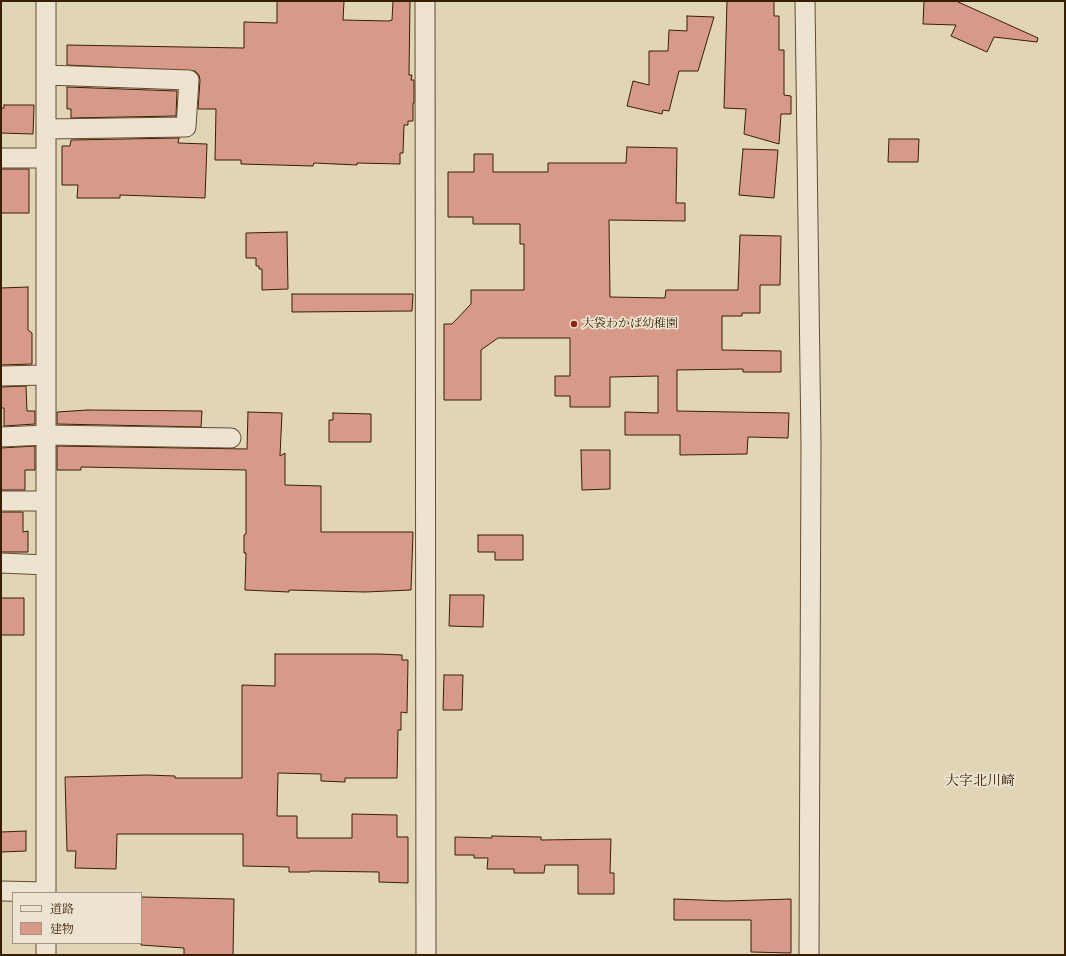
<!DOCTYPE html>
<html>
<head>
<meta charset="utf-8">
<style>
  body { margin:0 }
  #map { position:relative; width:1066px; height:956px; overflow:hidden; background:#e1d5b7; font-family:Cardo,"Noto Serif JP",serif }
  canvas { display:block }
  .frame { position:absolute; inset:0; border:2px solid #391f02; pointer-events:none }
  .legend { position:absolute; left:12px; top:892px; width:130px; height:52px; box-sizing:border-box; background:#ece4d0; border:1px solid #a4957e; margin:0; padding:5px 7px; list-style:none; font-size:12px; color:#391f02 }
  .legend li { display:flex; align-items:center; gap:8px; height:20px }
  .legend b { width:20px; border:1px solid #a4957e }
</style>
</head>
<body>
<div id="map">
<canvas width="1066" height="956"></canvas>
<div class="frame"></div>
<ul class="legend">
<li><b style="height:5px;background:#ece4d0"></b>道路</li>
<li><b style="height:11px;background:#d79a88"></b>建物</li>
</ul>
</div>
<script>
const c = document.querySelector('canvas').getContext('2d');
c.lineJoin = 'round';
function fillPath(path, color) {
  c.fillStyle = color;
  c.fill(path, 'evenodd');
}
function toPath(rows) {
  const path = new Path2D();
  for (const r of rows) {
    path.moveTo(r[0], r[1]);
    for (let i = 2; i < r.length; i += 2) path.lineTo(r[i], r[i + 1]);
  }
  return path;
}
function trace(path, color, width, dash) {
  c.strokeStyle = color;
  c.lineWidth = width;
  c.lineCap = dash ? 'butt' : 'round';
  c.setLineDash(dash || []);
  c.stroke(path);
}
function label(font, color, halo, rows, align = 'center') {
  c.font = font + ' Cardo,"Noto Serif JP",serif';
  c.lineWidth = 3.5;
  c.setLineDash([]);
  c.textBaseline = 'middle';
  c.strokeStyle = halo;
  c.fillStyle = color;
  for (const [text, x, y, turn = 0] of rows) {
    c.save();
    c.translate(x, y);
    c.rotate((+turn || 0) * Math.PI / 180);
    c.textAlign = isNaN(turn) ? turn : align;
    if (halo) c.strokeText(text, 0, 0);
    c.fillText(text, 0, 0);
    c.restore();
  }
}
const building = toPath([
  [277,1,344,1,343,20,389,21,392,20,393,1,410,1,409,75,412,75,411,80,414,80,414,103,413,103,413,121,408,121,408,125,404,125,403,153,400,153,400,164,357,163,357,165,314,163,313,166,241,164,241,160,215,160,216,109,198,109,200,80,199,75,195,71,67,65,67,45,244,48,244,22,277,23,277,1],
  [727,1,774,1,774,16,779,16,779,50,784,50,784,95,791,96,791,114,781,114,779,144,744,134,746,109,724,108,727,1],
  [924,1,956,1,1038,38,1037,42,994,37,987,52,951,36,956,25,923,24,924,1],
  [687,16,714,17,698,71,679,71,669,111,663,110,662,114,627,106,633,81,649,85,649,51,668,51,669,30,687,31,687,16],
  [67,87,177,91,176,116,71,118,71,109,67,109,67,87],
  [4,105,34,105,33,134,1,133,1,108,4,108,4,105],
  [179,138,178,143,207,144,205,198,120,195,120,198,77,198,78,185,62,185,62,146,70,146,71,140,179,138],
  [889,139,919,139,918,162,888,162,889,139],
  [627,147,677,148,676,203,685,203,685,221,609,220,610,297,665,298,666,290,738,290,740,235,781,236,780,285,760,285,760,313,742,313,742,316,722,316,722,350,781,351,781,372,743,372,743,369,677,370,677,411,789,413,788,438,748,437,747,454,680,455,680,435,625,435,625,412,658,413,658,376,610,377,610,407,570,407,570,396,555,396,555,376,570,376,570,338,498,338,481,350,481,400,444,400,444,324,452,324,471,304,471,290,524,290,524,244,520,244,520,224,473,224,473,217,448,217,448,172,474,172,474,154,493,154,493,172,548,172,548,163,626,163,627,147],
  [743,149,778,150,774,198,739,195,743,149],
  [1,169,29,169,29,213,1,213,1,169],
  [287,232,288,289,262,290,262,269,259,269,259,266,256,266,256,258,246,258,246,233,287,232],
  [28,287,28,330,32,333,32,364,1,365,1,288,28,287],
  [292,294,413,294,412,311,292,312,292,294],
  [26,386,27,411,35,411,35,424,4,426,4,408,1,408,1,387,26,386],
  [88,410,202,411,201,427,57,424,57,412,88,410],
  [248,412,282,413,280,456,285,453,285,485,321,486,321,532,413,532,411,590,365,592,289,590,289,592,245,590,246,553,244,553,244,535,246,534,246,470,81,467,81,470,57,470,57,446,247,449,248,412],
  [333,413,371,414,371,442,329,442,329,420,333,420,333,413],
  [35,446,35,470,25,470,25,490,1,490,1,448,35,446],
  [581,450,610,450,610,489,582,490,581,450],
  [1,512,23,512,23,532,28,531,28,552,1,552,1,512],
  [478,535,523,535,523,560,495,560,495,552,478,552,478,535],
  [450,595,484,595,483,627,449,626,450,595],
  [1,598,24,598,24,635,1,635,1,598],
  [275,654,378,654,402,655,402,660,408,660,407,713,401,712,401,730,398,730,397,778,345,778,345,782,321,781,321,774,278,773,277,816,297,816,297,838,352,838,352,814,397,815,397,837,408,837,408,883,379,882,379,872,310,871,310,872,289,872,289,867,243,866,243,834,117,834,116,869,75,868,76,851,67,851,65,777,147,775,175,776,175,778,242,778,242,685,275,686,275,654],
  [444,675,463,675,462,710,443,710,444,675],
  [26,831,26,851,1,852,1,832,26,831],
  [492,836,541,837,541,840,611,839,610,873,614,873,614,894,578,894,578,865,545,865,544,873,514,873,514,869,487,869,488,858,474,858,474,855,455,855,455,837,492,838,492,836],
  [141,897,234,899,233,955,184,955,184,948,141,945,141,897],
  [674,899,726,901,791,899,791,953,751,952,751,920,674,920,674,899]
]);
fillPath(building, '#d79a88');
trace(building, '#391f02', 1);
const street = toPath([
  [46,1,46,893],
  [425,1,426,955],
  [805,1,811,444,809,955],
  [46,129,186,127,189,80,46,75],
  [1,158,46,158],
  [1,376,46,375],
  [1,437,46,435,231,438],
  [1,501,46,501],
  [1,563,46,565],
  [1,891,46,892],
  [46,943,46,955]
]);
trace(street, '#634c2f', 21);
trace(street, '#ece4d0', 19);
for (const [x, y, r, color] of [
  [574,324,4,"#8f2418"]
]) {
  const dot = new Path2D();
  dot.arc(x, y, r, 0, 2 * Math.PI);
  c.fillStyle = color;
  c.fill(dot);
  trace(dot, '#ece4d0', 1.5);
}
label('12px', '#391f02', '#ece4d0', [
  ["大袋わかば幼稚園",582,324]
], 'left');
label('14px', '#391f02', '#ece4d0', [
  ["大字北川崎",980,782]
]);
</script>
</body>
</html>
